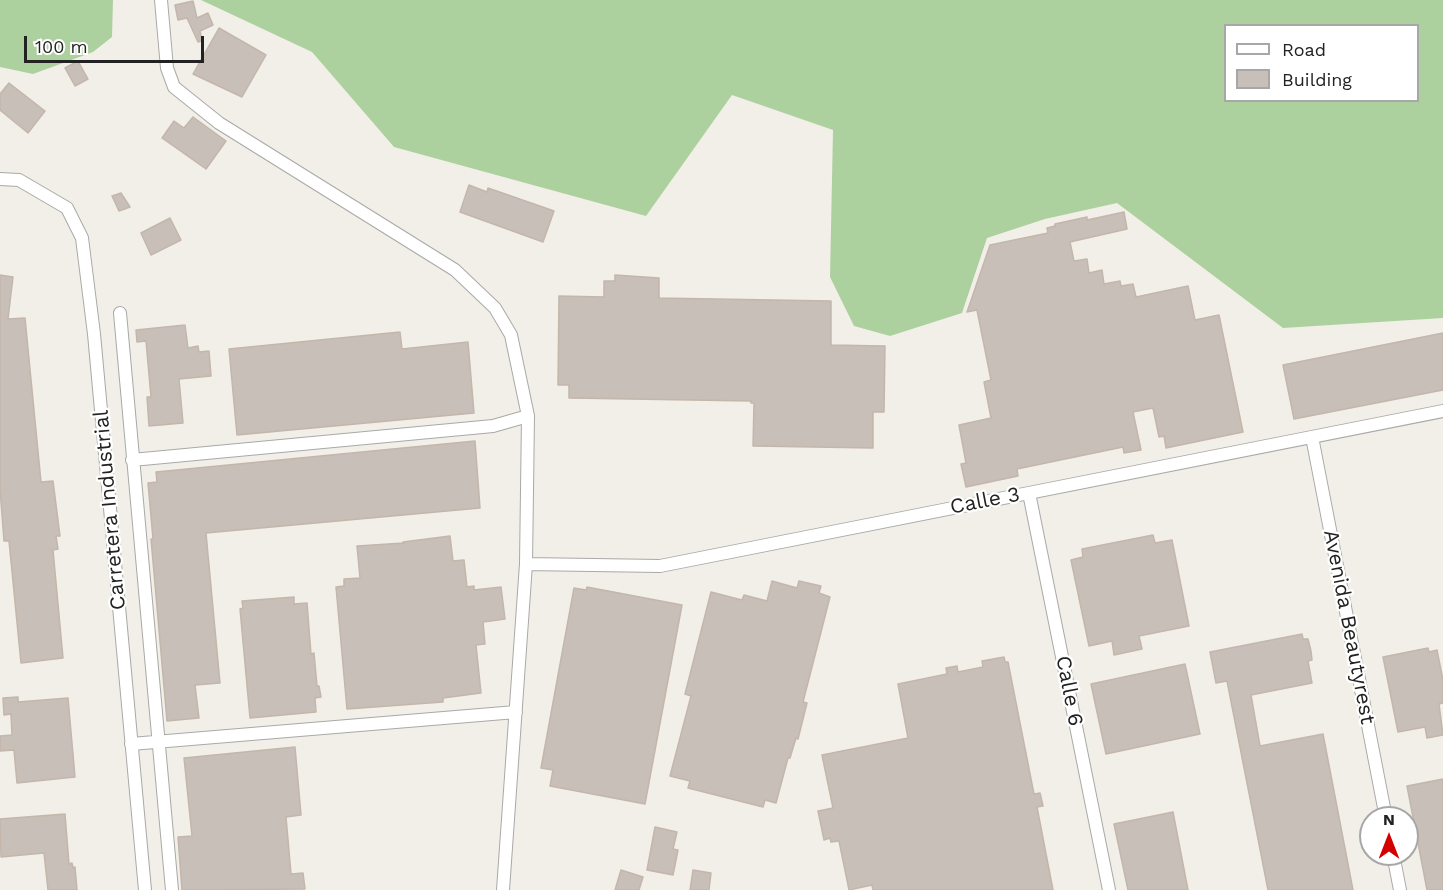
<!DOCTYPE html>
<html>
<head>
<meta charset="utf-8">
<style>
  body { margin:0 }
  #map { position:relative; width:1443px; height:890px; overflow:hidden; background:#f2efe9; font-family:"Work Sans",sans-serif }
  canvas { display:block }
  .legend { position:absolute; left:1224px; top:24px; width:195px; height:78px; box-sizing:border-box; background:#fff; border:2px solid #a7a7a7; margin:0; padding:8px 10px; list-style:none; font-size:18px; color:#222 }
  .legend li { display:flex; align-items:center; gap:12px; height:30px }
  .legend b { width:30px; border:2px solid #a7a7a7 }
  .north { position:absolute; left:1359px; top:806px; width:60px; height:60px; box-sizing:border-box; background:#fff; border:2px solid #a7a7a7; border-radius:50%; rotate:0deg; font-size:16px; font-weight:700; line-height:24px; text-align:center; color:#222 }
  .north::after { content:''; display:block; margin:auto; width:21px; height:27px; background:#d40000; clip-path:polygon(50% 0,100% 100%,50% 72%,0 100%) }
  .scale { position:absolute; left:24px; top:36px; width:180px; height:27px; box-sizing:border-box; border:3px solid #222; border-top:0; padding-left:8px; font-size:18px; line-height:21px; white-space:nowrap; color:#222; -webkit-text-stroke:4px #fff; paint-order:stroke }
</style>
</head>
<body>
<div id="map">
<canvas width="1443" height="890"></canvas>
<ul class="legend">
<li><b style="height:8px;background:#fff"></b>Road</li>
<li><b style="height:16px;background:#c7bfb8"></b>Building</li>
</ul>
<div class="north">N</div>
<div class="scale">100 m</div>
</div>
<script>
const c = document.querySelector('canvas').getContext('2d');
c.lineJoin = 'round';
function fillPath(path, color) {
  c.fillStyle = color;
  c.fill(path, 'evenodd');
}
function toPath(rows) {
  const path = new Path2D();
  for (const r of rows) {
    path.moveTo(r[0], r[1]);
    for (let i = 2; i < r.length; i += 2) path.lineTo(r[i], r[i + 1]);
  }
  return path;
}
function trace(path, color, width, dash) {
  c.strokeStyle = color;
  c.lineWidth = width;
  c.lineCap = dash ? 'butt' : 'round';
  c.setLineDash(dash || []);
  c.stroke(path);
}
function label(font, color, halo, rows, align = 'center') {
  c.font = font + ' "Work Sans",sans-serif';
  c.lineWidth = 4.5;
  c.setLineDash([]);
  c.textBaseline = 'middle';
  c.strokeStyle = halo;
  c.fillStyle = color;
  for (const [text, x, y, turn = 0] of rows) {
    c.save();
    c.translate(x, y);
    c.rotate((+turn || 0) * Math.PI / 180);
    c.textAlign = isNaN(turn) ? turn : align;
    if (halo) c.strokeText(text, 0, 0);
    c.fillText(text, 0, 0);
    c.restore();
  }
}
fillPath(toPath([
  [0,0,113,0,112,37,93,52,33,74,0,67],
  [201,0,1443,0,1443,318,1283,328,1117,203,1045,219,987,238,962,313,890,336,854,326,830,277,833,130,732,95,646,216,394,147,312,52],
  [1226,26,1418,26,1418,100,1226,100]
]), '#add19e');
const building = toPath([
  [193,1,197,18,208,13,213,25,200,31,202,41,198,42,187,18,178,20,175,5,193,1],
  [219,28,266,55,242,97,193,74,219,28],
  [78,61,88,79,75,86,65,68,78,61],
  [9,83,45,111,28,133,0,110,0,94,9,83],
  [193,117,226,141,206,169,162,138,174,121,184,128,193,117],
  [469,185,487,192,488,188,554,211,543,242,460,212,469,185],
  [121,193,130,207,119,211,112,196,121,193],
  [1124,212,1127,229,1070,242,1074,261,1087,259,1089,273,1102,270,1104,284,1120,281,1121,286,1133,284,1136,297,1188,286,1195,320,1219,315,1243,432,1166,448,1164,436,1159,437,1153,408,1133,412,1141,450,1124,453,1123,447,1017,469,1018,476,966,487,961,464,966,463,959,425,991,418,984,382,991,380,977,310,967,312,990,245,1048,233,1047,228,1055,226,1055,224,1087,217,1087,220,1124,212],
  [170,218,181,240,151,255,141,233,170,218],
  [0,275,13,277,8,319,25,318,41,482,53,481,60,536,56,536,58,549,53,550,63,658,21,663,9,541,4,541,0,489,0,275],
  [615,275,659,278,659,298,831,301,831,345,885,346,884,412,873,412,873,448,753,446,754,403,751,403,751,401,569,398,569,385,558,385,559,296,604,297,604,281,615,281,615,275],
  [185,325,188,348,198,346,199,352,209,351,211,376,179,379,183,423,149,426,147,397,151,397,146,341,137,342,136,330,185,325],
  [400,332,402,349,468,342,474,413,237,435,229,349,400,332],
  [1443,333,1443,390,1294,419,1283,365,1443,333],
  [475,441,480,508,206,533,220,683,195,685,199,718,167,721,151,539,153,539,148,483,157,482,156,472,475,441],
  [1153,535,1155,543,1172,540,1189,626,1139,636,1142,649,1114,655,1112,641,1089,646,1071,560,1083,557,1082,549,1153,535],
  [450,536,453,561,464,560,467,587,474,586,474,590,501,587,505,619,483,622,485,644,476,645,481,693,443,698,443,702,347,709,336,587,344,586,344,579,360,578,357,546,404,543,403,542,450,536],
  [772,581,797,588,799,581,821,586,819,593,830,597,803,702,807,703,798,739,796,738,790,758,788,758,776,803,765,800,763,807,688,788,690,781,670,776,691,696,685,694,711,592,742,600,744,595,767,601,772,581],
  [587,587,682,605,645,804,550,786,553,770,541,768,574,588,586,590,587,587],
  [294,597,294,604,307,603,311,654,314,653,317,686,319,686,321,697,315,698,316,712,250,718,240,609,243,608,242,601,294,597],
  [1302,634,1303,639,1308,639,1311,651,1312,660,1308,661,1312,683,1251,695,1260,746,1323,734,1353,890,1268,890,1227,681,1216,683,1210,652,1302,634],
  [1428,648,1429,652,1437,650,1443,680,1443,703,1439,704,1443,735,1427,738,1425,727,1398,732,1383,657,1428,648],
  [1004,657,1005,662,1008,662,1034,794,1040,793,1043,806,1037,807,1053,890,873,890,872,885,849,890,839,841,831,842,830,838,824,840,818,811,833,808,822,755,908,738,898,684,947,674,946,668,957,666,958,672,983,667,982,661,1004,657],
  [1185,664,1200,734,1106,754,1091,684,1185,664],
  [18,697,18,702,68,698,75,777,17,783,14,750,0,751,0,736,12,735,11,714,4,715,3,698,18,697],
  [295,747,301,815,286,817,291,874,303,873,305,889,182,890,178,837,192,836,184,758,295,747],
  [1443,779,1443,890,1427,890,1407,786,1443,779],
  [1173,812,1188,890,1128,890,1114,824,1173,812],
  [65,814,69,864,72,863,73,868,75,867,77,890,48,890,44,853,1,857,0,819,65,814],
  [655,827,677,832,673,849,678,850,673,875,647,870,655,827],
  [621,870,643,877,639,890,615,890,621,870],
  [693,870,711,873,709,890,690,890,693,870]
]);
fillPath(building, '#c7bfb8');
trace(building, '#c4b6ab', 1.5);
const minor = toPath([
  [161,0,167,68,174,87,219,123,455,270,495,308,511,335,528,416,526,564,503,890],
  [0,179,19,180,67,208,82,238,94,334,145,890],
  [120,313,172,890],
  [1312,437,1386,818],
  [132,460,493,426,528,416],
  [1029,493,1109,890],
  [526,564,660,566,1443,411],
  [131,744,516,712],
  [1393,854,1400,890]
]);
trace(minor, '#a9a9a9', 14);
trace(minor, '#fff', 12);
label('21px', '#222', '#fff', [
  ["Calle 3",985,501,-11],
  ["Carretera Industrial",110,510,-95],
  ["Avenida Beautyrest",1349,627,79],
  ["Calle 6",1069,691,79]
]);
</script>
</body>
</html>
